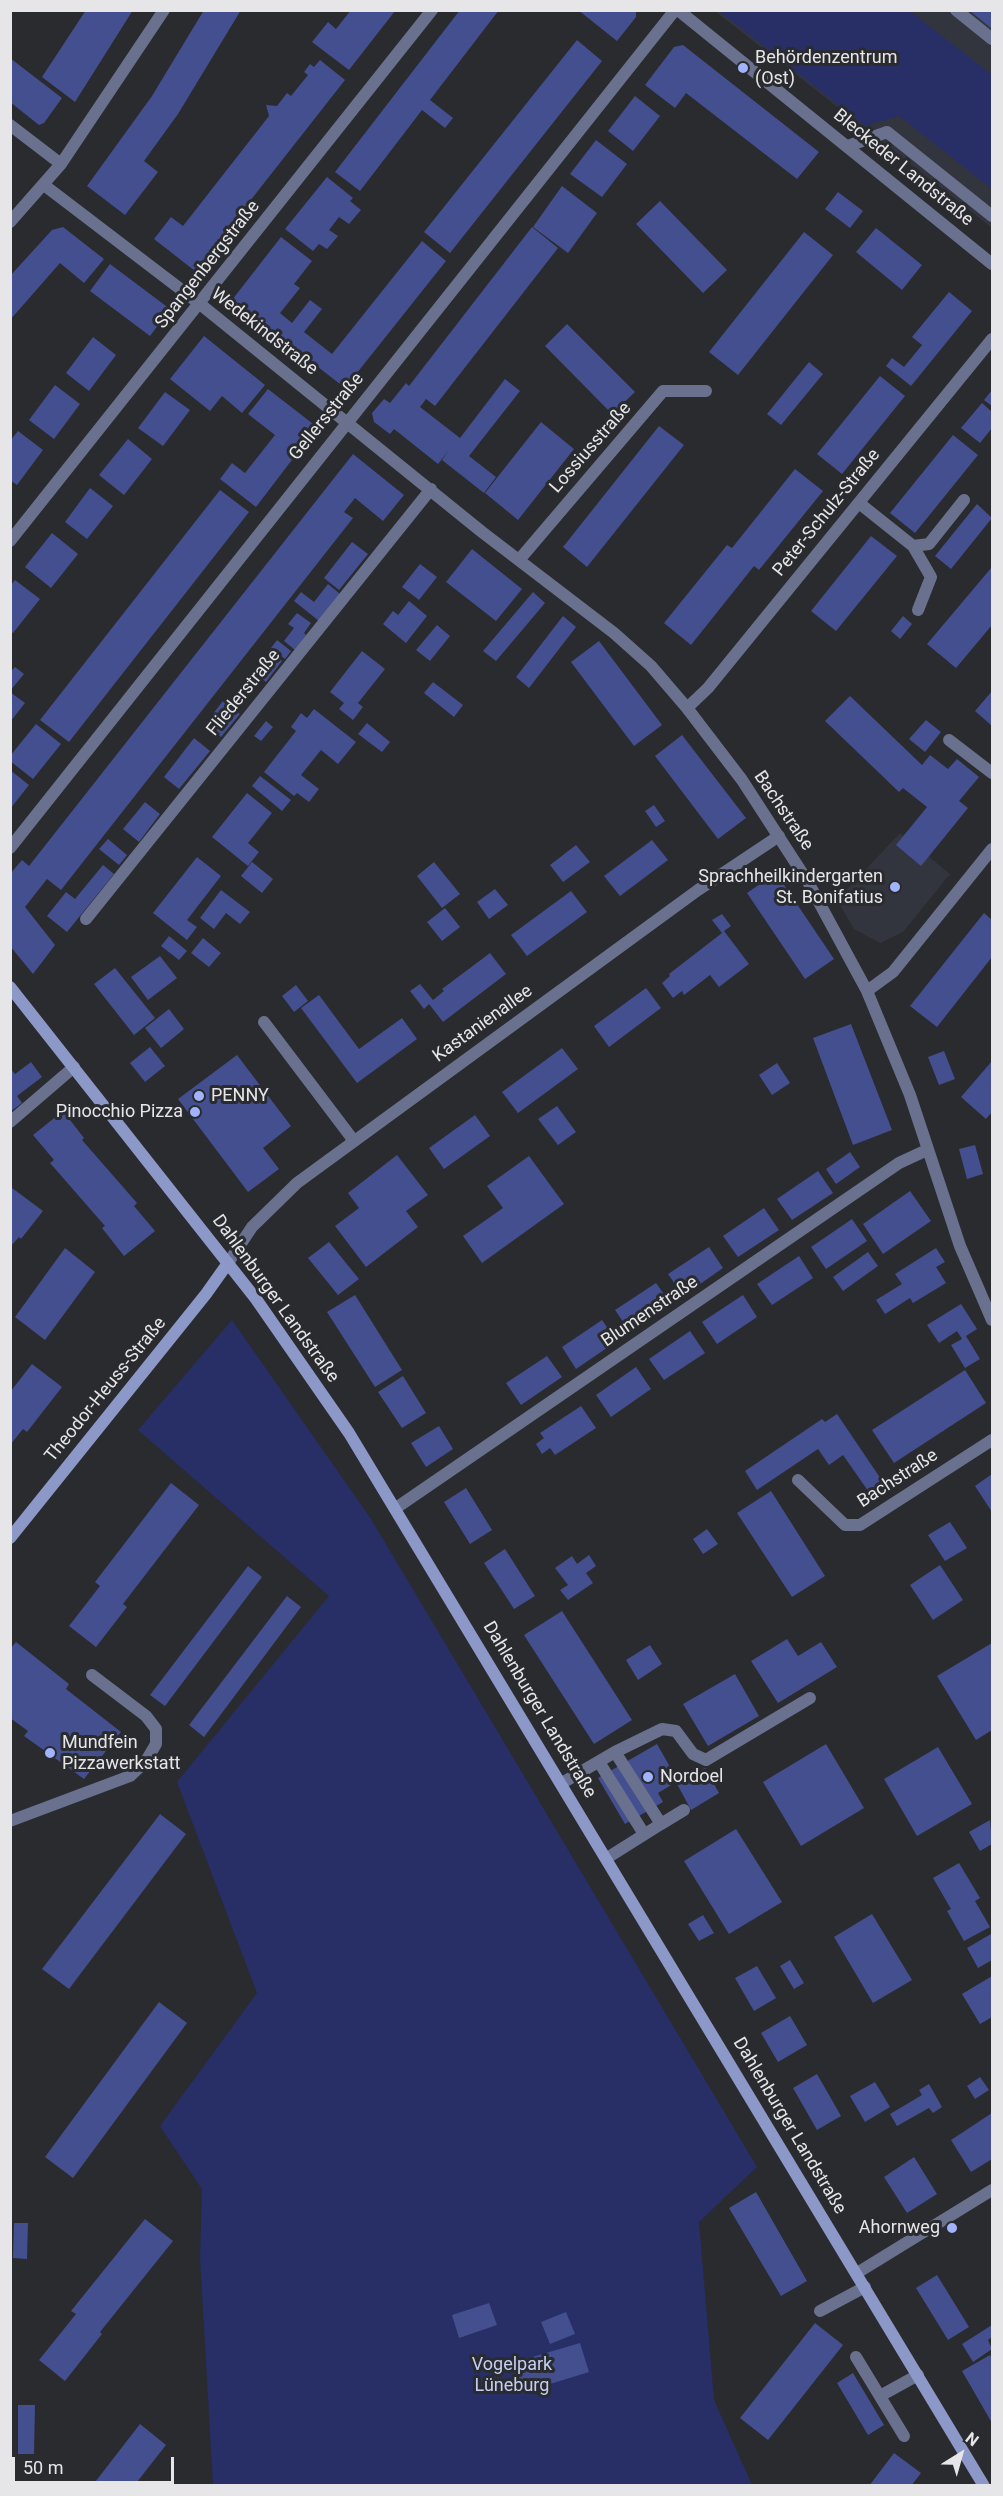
<!DOCTYPE html>
<html>
<head>
<meta charset="utf-8">
<style>
  body { margin:0 }
  #map { position:relative; width:1003px; height:2496px; overflow:hidden; background:#2a2b2f; font-family:Roboto,sans-serif }
  canvas { display:block }
  .frame { position:absolute; inset:0; border:12px solid #e6e6e9; pointer-events:none }
  .north { position:absolute; left:931px; top:2424px; width:60px; height:60px; -webkit-text-stroke:4px #2a2b2f; paint-order:stroke; rotate:37deg; font-size:16px; font-weight:700; line-height:24px; text-align:center; color:#e6e6e9 }
  .north::after { content:''; display:block; margin:auto; width:21px; height:27px; background:#e6e6e9; clip-path:polygon(50% 0,100% 100%,50% 72%,0 100%) }
  .scale { position:absolute; left:12px; top:2457px; width:162px; height:27px; box-sizing:border-box; border:3px solid #e6e6e9; border-top:0; padding-left:8px; font-size:18px; line-height:21px; white-space:nowrap; color:#e6e6e9; -webkit-text-stroke:4px #2a2b2f; paint-order:stroke }
</style>
</head>
<body>
<div id="map">
<canvas width="1003" height="2496"></canvas>
<div class="frame"></div>
<div class="north">N</div>
<div class="scale">50 m</div>
</div>
<script>
const c = document.querySelector('canvas').getContext('2d');
c.lineJoin = 'round';
function fillPath(path, color) {
  c.fillStyle = color;
  c.fill(path, 'evenodd');
}
function toPath(rows) {
  const path = new Path2D();
  for (const r of rows) {
    path.moveTo(r[0], r[1]);
    for (let i = 2; i < r.length; i += 2) path.lineTo(r[i], r[i + 1]);
  }
  return path;
}
function trace(path, color, width, dash) {
  c.strokeStyle = color;
  c.lineWidth = width;
  c.lineCap = dash ? 'butt' : 'round';
  c.setLineDash(dash || []);
  c.stroke(path);
}
function label(font, color, halo, rows, align = 'center') {
  c.font = font + ' Roboto,sans-serif';
  c.lineWidth = 6;
  c.setLineDash([]);
  c.textBaseline = 'middle';
  c.strokeStyle = halo;
  c.fillStyle = color;
  for (const [text, x, y, turn = 0] of rows) {
    c.save();
    c.translate(x, y);
    c.rotate((+turn || 0) * Math.PI / 180);
    c.textAlign = isNaN(turn) ? turn : align;
    if (halo) c.strokeText(text, 0, 0);
    c.fillText(text, 0, 0);
    c.restore();
  }
}
fillPath(toPath([
  [715,11,992,11,992,228],
  [900,833,950,874,903,932,880,943,854,929,837,900]
]), '#33353e');
fillPath(toPath([
  [719,11,910,11,992,75,992,189,899,116,865,126],
  [232,1320,371,1519,757,2167,699,2222,714,2400,752,2485,213,2485,200,2258,202,2189,160,2126,257,1993,177,1782,329,1596,138,1430]
]), '#272f66');
fillPath(toPath([
  [86,10,133,10,75,102,42,77],
  [204,10,241,10,178,114,144,161,158,172,125,215,87,186,152,96],
  [351,10,395,11,349,70,312,42,328,22,336,29],
  [460,10,499,10,430,100,453,118,445,128,422,110,360,191,335,172],
  [578,10,636,10,636,17,617,41],
  [969,10,992,10,992,29],
  [577,40,602,61,450,253,424,232],
  [683,45,819,152,797,179,686,93,675,108,645,85,674,47],
  [10,58,62,98,44,123,39,125,10,102],
  [320,60,345,80,195,271,154,239,171,217,183,226,269,116,266,105,277,106,287,93,291,96,308,75,304,72,310,64,314,67],
  [635,96,660,116,633,151,608,131],
  [596,140,627,164,602,197,570,174],
  [327,177,353,198,350,201,361,210,349,224,339,217,329,230,338,236,327,249,319,244,313,251,285,229],
  [562,186,597,213,568,253,533,227],
  [838,192,863,211,850,228,825,209],
  [660,201,727,270,703,293,636,224],
  [63,227,104,259,84,283,60,263,10,320,10,276,52,230],
  [532,227,558,248,435,406,426,399,420,407,460,438,505,379,520,391,469,456,496,477,484,493,442,460,449,450,438,464,394,429,390,434,374,422,372,413,384,399,390,403,406,383,409,386],
  [876,228,922,265,902,290,856,252],
  [804,232,833,255,738,375,709,352],
  [281,237,312,261,294,284,300,288,280,313,292,323,310,300,322,309,304,332,332,354,422,241,446,261,345,388,232,300],
  [110,264,170,309,150,336,90,291],
  [949,292,972,311,911,386,886,366,892,358,904,367,922,345,912,337],
  [567,324,635,392,612,414,545,346],
  [204,336,265,385,242,413,222,396,210,411,170,379],
  [93,337,116,355,89,391,66,373],
  [809,362,823,374,781,425,767,414],
  [880,376,905,396,842,474,817,454],
  [55,385,80,404,54,439,29,420],
  [268,389,317,427,256,507,220,479,232,463,245,473,275,435,248,414],
  [992,390,992,406,984,400],
  [165,392,190,410,163,446,138,428],
  [982,403,992,412,992,428,980,443,961,428],
  [541,422,574,449,518,520,485,493],
  [659,426,684,445,587,567,563,547],
  [18,431,43,450,17,485,10,480,10,441],
  [953,435,978,455,915,533,890,513],
  [128,439,152,459,124,495,99,475],
  [353,454,404,495,383,521,355,498,344,512,353,518,61,890,47,879,25,907,55,945,33,974,10,946,10,874,22,860,29,866],
  [795,469,823,491,759,570,754,566,691,645,664,623,727,545,732,548],
  [90,488,113,506,87,539,65,522],
  [220,490,249,512,69,742,40,720],
  [977,504,992,518,951,569,935,556],
  [52,533,78,554,51,588,25,567],
  [871,536,897,556,836,631,811,611],
  [352,542,368,554,339,590,324,578],
  [472,549,522,589,496,621,446,582],
  [420,564,437,577,419,600,402,587],
  [992,567,992,625,956,668,927,644],
  [15,580,40,599,13,633,10,631,10,586],
  [328,584,340,594,319,621,294,601,301,592,314,602],
  [533,592,545,603,496,661,483,651],
  [409,601,427,616,406,643,383,624,393,611,398,615],
  [297,613,311,623,304,633,306,635,295,650,284,641,294,628,288,624],
  [563,616,576,627,529,688,516,677],
  [903,616,912,624,900,639,891,631],
  [437,625,450,636,430,661,416,650],
  [277,640,291,651,285,659,271,648],
  [599,641,662,725,634,746,571,662],
  [362,651,385,669,358,703,363,707,353,720,339,709,344,703,330,692],
  [275,656,282,661,266,682,253,672,261,663,266,667],
  [15,667,24,674,10,691,10,672],
  [433,682,463,705,454,717,424,693],
  [992,691,992,726,975,711],
  [10,692,25,703,10,722],
  [850,696,922,765,930,755,948,769,957,759,979,777,959,801,968,808,921,866,896,845,927,807,903,788,899,792,825,721],
  [223,701,240,714,221,737,205,724],
  [314,709,356,742,338,764,321,750,301,775,319,789,309,802,297,793,294,796,264,772,296,731,291,727,301,713,307,718],
  [926,720,941,732,925,752,909,739],
  [266,721,273,727,261,741,254,736],
  [367,723,390,742,382,752,358,734],
  [36,724,61,744,33,779,10,761,10,756],
  [682,735,746,818,718,839,655,756],
  [194,738,210,751,179,789,164,777],
  [10,770,29,785,10,809],
  [260,776,291,800,282,811,252,786],
  [247,793,272,813,248,843,259,852,248,866,212,837],
  [145,802,160,814,139,842,123,829],
  [654,805,665,821,656,827,645,811],
  [108,839,127,855,119,865,99,849],
  [652,840,668,860,620,896,604,876],
  [576,845,590,862,563,882,550,865],
  [197,857,221,876,187,920,197,927,187,940,153,913],
  [252,862,273,879,262,893,241,876],
  [434,862,460,894,442,908,417,876],
  [103,865,114,874,67,932,47,916,66,892,75,899],
  [776,873,834,959,805,979,747,893],
  [495,889,508,905,489,919,477,902],
  [221,890,250,912,240,924,226,913,214,929,200,918],
  [571,891,587,912,527,956,511,935],
  [445,908,460,927,442,941,427,922],
  [984,913,992,920,992,957,937,1027,910,1006],
  [722,914,731,926,724,931,749,964,719,987,710,975,684,995,682,991,673,998,662,983,670,976,669,974,722,933,712,920],
  [169,936,187,951,179,960,161,946],
  [203,938,221,953,209,967,191,953],
  [490,953,506,974,443,1022,429,1004,424,1009,410,991,420,984,433,1000,444,991,442,989],
  [160,956,177,978,148,1000,131,977],
  [115,968,155,1018,134,1035,94,984],
  [296,985,308,1001,294,1012,282,996],
  [646,988,661,1008,609,1047,594,1026],
  [319,995,359,1049,402,1018,417,1039,357,1083,301,1008],
  [169,1009,184,1029,161,1048,145,1028],
  [851,1024,892,1130,853,1145,813,1038],
  [150,1047,165,1066,145,1082,130,1063],
  [562,1048,578,1069,518,1113,502,1092],
  [944,1051,955,1079,939,1085,928,1057],
  [237,1055,291,1126,263,1148,279,1169,248,1192,178,1099],
  [992,1061,992,1112,986,1119,961,1097],
  [31,1062,42,1077,17,1096,22,1103,10,1112,10,1068,15,1074],
  [777,1063,790,1083,772,1095,759,1075],
  [557,1106,576,1132,558,1145,538,1119],
  [63,1111,84,1138,82,1140,137,1203,134,1206,155,1231,124,1256,102,1228,105,1226,50,1163,54,1160,33,1135],
  [475,1115,490,1136,444,1169,429,1148],
  [975,1145,983,1174,967,1179,959,1149],
  [850,1152,860,1167,836,1184,826,1169],
  [397,1155,428,1195,406,1211,418,1227,366,1267,335,1226,359,1208,348,1193],
  [529,1156,564,1204,482,1263,463,1236,503,1208,487,1186],
  [818,1171,833,1193,792,1220,777,1199],
  [12,1188,43,1211,21,1239,19,1237,10,1247],
  [910,1191,931,1221,883,1254,863,1224],
  [764,1208,779,1230,738,1257,723,1236],
  [852,1219,867,1241,826,1269,811,1247],
  [329,1242,359,1279,338,1295,308,1258],
  [709,1247,723,1268,683,1296,668,1274],
  [65,1248,95,1272,45,1340,15,1317],
  [936,1248,945,1262,936,1267,946,1283,913,1303,910,1298,885,1314,876,1300,902,1284,895,1274],
  [868,1252,878,1266,843,1291,833,1277],
  [799,1256,813,1278,772,1305,757,1284],
  [656,1283,671,1304,630,1332,615,1310],
  [355,1295,402,1370,375,1387,327,1312],
  [743,1295,757,1317,717,1344,702,1322],
  [961,1304,977,1329,966,1336,980,1359,965,1368,951,1345,962,1339,957,1331,939,1343,927,1325],
  [602,1320,617,1341,576,1369,562,1347],
  [690,1331,705,1353,664,1380,649,1359],
  [547,1356,562,1377,521,1405,506,1383],
  [32,1364,62,1387,27,1432,23,1429,10,1445,10,1392],
  [636,1367,651,1389,611,1417,596,1395],
  [965,1370,986,1403,894,1463,872,1430],
  [403,1376,426,1413,402,1428,378,1392],
  [581,1406,596,1428,555,1455,550,1448,542,1454,536,1444,544,1438,540,1433],
  [837,1414,887,1488,873,1498,843,1455,829,1465,818,1449,757,1490,745,1471,822,1419,825,1422],
  [439,1426,453,1449,426,1467,411,1443],
  [992,1474,992,1512,975,1486],
  [171,1483,199,1505,123,1604,127,1607,96,1647,69,1626,100,1586,95,1582],
  [466,1488,492,1530,470,1544,444,1502],
  [771,1491,825,1576,792,1597,737,1513],
  [950,1522,967,1548,945,1561,928,1535],
  [707,1529,718,1544,703,1554,693,1539],
  [505,1549,535,1596,514,1609,484,1563],
  [589,1555,596,1566,586,1573,593,1583,568,1600,560,1590,568,1585,555,1568,572,1556,577,1564],
  [940,1565,963,1600,933,1620,910,1585],
  [248,1566,262,1577,165,1706,150,1695],
  [287,1596,301,1607,204,1737,189,1725],
  [562,1611,632,1720,594,1744,524,1635],
  [787,1639,798,1656,821,1642,837,1667,778,1703,751,1661],
  [16,1642,69,1684,66,1689,121,1732,84,1779,24,1736,28,1731,10,1718,10,1649],
  [992,1643,992,1730,976,1740,937,1676],
  [650,1645,662,1664,638,1680,626,1660],
  [735,1674,759,1716,708,1746,683,1704],
  [657,1744,678,1781,658,1793,663,1802,625,1824,598,1778],
  [826,1744,864,1808,801,1846,763,1782],
  [938,1747,972,1804,917,1836,884,1779],
  [705,1768,719,1793,691,1810,677,1784],
  [160,1814,186,1834,69,1989,42,1969],
  [990,1820,992,1844,980,1851,969,1832],
  [736,1829,782,1902,729,1934,684,1861],
  [959,1863,980,1898,975,1901,990,1927,964,1941,947,1911,951,1909,933,1878],
  [872,1914,912,1980,873,2003,834,1937],
  [703,1915,714,1933,699,1941,688,1924],
  [991,1934,992,1960,978,1968,967,1948],
  [790,1960,804,1983,794,1989,780,1966],
  [757,1966,776,1998,754,2011,735,1978],
  [992,1976,992,2017,980,2024,962,1994],
  [159,2002,187,2023,73,2178,45,2157],
  [790,2016,807,2045,778,2062,761,2033],
  [817,2074,841,2116,817,2130,793,2088],
  [980,2077,989,2090,975,2099,967,2086],
  [875,2082,890,2107,865,2122,850,2096],
  [929,2084,942,2107,933,2113,929,2108,897,2126,890,2114,922,2095,919,2090],
  [992,2113,992,2159,971,2172,951,2140],
  [914,2157,937,2194,907,2213,884,2177],
  [756,2192,807,2281,781,2296,729,2208],
  [145,2219,173,2241,100,2332,102,2334,65,2381,39,2360,76,2314,71,2311],
  [14,2223,28,2223,27,2259,13,2258],
  [937,2275,969,2327,948,2340,916,2288],
  [489,2303,497,2325,459,2338,452,2315],
  [566,2312,575,2334,550,2344,541,2322],
  [815,2323,843,2345,768,2440,740,2418],
  [992,2325,992,2337,988,2340,992,2349,973,2362,962,2344],
  [580,2343,589,2372,521,2393,512,2363],
  [990,2355,992,2360,992,2423,962,2371],
  [853,2373,884,2425,868,2435,837,2383],
  [18,2405,35,2405,34,2454,18,2454],
  [140,2424,166,2445,144,2473,134,2486,92,2486],
  [894,2453,921,2473,911,2486,869,2486]
]), '#434f8f');
trace(toPath([
  [956,10,992,39],
  [848,146,887,132,992,216],
  [859,503,913,546,931,577,918,610],
  [913,546,929,544,964,500],
  [949,740,992,773],
  [264,1022,354,1141],
  [10,1122,74,1067],
  [615,1752,662,1729,676,1731,693,1754,706,1760,810,1698],
  [599,1762,644,1834],
  [562,1783,615,1752,661,1824,607,1858],
  [661,1824,684,1810],
  [820,2311,865,2287],
  [856,2357,904,2436],
  [880,2396,918,2375]
]), '#69718f', 12);
trace(toPath([
  [10,125,61,164],
  [44,185,200,304,482,532,614,633,651,666,687,708,742,780,808,882,867,991,910,1095,960,1246,992,1320],
  [10,222,61,164,164,10],
  [10,541,432,10],
  [519,560,663,391,706,391],
  [687,708,708,688,992,339],
  [10,848,675,10],
  [86,919,431,489],
  [867,991,893,972,992,849],
  [228,1263,252,1227,297,1183,698,890,779,836],
  [798,1480,845,1525,860,1525,992,1440],
  [396,1508,899,1163,927,1150],
  [10,1821,130,1776,146,1761,156,1744,156,1729,146,1716,92,1675],
  [857,2273,992,2190]
]), '#69718f', 12);
trace(toPath([
  [678,10,992,264]
]), '#69718f', 12);
trace(toPath([
  [10,987,256,1299,349,1433,984,2486],
  [10,1538,206,1294,228,1263]
]), '#8c98c7', 12);
for (const [x, y, r, color] of [
  [743,68,6,"#a1b3fd"],
  [895,887,6,"#a1b3fd"],
  [199,1096,6,"#a1b3fd"],
  [195,1112,6,"#a1b3fd"],
  [50,1753,6,"#a1b3fd"],
  [648,1777,6,"#a1b3fd"],
  [952,2228,6,"#a1b3fd"]
]) {
  const dot = new Path2D();
  dot.arc(x, y, r, 0, 2 * Math.PI);
  c.fillStyle = color;
  c.fill(dot);
  trace(dot, '#2a2b2f', 2);
}
label('18px', '#e6e6e9', '#2a2b2f', [
  ["Behördenzentrum",755,58],
  ["(Ost)",755,79],
  ["Sprachheilkindergarten",883,877,"right"],
  ["St. Bonifatius",883,898,"right"],
  ["PENNY",211,1096],
  ["Pinocchio Pizza",183,1112,"right"],
  ["Mundfein",62,1743],
  ["Pizzawerkstatt",62,1764],
  ["Nordoel",660,1777],
  ["Ahornweg",940,2228,"right"]
], 'left');
label('18px', '#e6e6e9', '#2a2b2f', [
  ["Bleckeder Landstraße",903,168,39],
  ["Spangenbergstraße",208,265,-52],
  ["Wedekindstraße",264,332,38],
  ["Gellersstraße",327,417,-51],
  ["Lossiusstraße",591,448,-49],
  ["Peter-Schulz-Straße",827,513,-51],
  ["Fliederstraße",244,693,-51],
  ["Bachstraße",783,811,56],
  ["Kastanienallee",483,1024,-36],
  ["Dahlenburger Landstraße",275,1299,54],
  ["Blumenstraße",650,1312,-34],
  ["Theodor-Heuss-Straße",106,1390,-51],
  ["Bachstraße",898,1479,-33],
  ["Dahlenburger Landstraße",539,1710,59],
  ["Dahlenburger Landstraße",789,2126,59]
]);
label('18px', '#c4cef4', '#2a2b2f', [
  ["Vogelpark",512,2365],
  ["Lüneburg",512,2386]
]);
</script>
</body>
</html>
